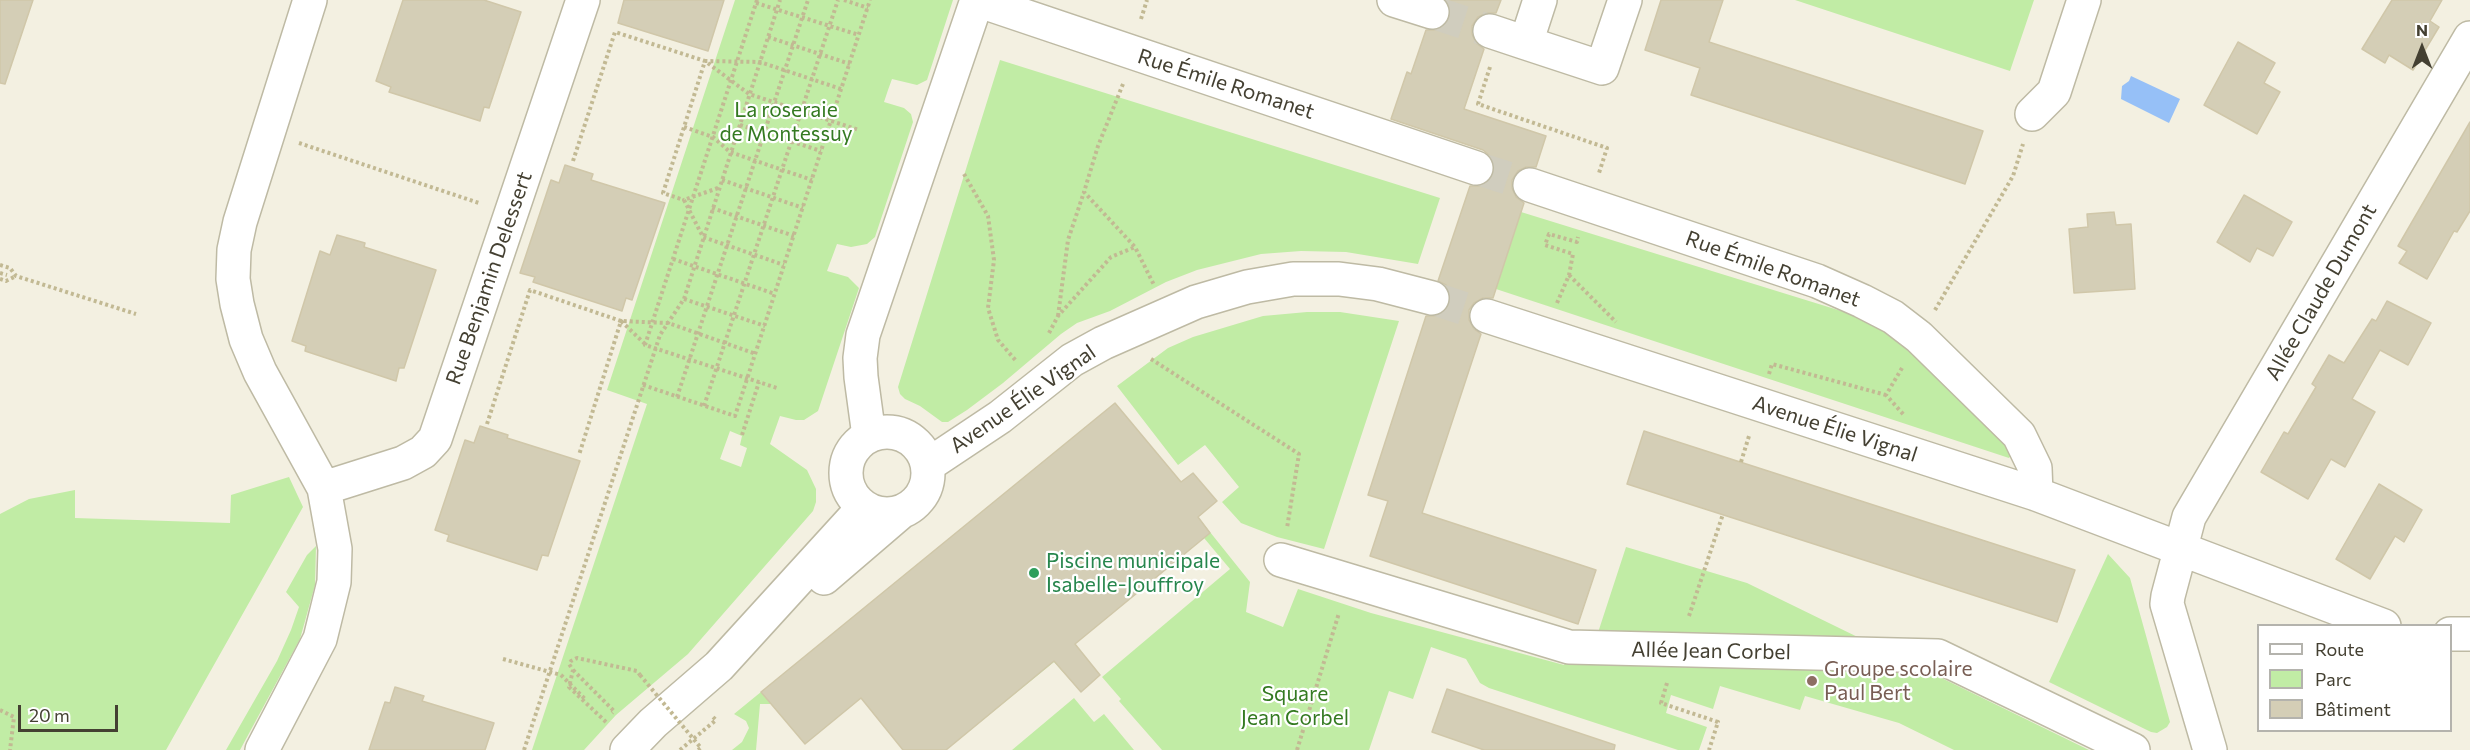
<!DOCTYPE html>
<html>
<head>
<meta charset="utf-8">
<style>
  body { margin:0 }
  #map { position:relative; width:2470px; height:750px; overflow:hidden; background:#f3f0e1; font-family:Commissioner,sans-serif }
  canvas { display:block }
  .legend { position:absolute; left:2257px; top:624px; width:195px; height:108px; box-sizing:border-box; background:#fff; border:2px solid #b4b3ad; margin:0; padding:8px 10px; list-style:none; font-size:18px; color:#444032 }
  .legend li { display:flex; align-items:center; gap:12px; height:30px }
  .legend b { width:30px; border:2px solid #b4b3ad }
  .north { position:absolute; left:2392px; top:18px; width:60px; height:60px; -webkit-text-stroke:4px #fff; paint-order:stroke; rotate:0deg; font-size:16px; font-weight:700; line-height:24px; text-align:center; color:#444032 }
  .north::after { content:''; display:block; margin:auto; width:21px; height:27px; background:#444032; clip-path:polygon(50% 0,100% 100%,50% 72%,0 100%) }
  .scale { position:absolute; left:18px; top:705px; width:100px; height:27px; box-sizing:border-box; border:3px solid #444032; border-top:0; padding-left:8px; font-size:18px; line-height:21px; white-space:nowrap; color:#444032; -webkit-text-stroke:4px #fff; paint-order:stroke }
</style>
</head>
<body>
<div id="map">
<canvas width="2470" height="750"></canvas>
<ul class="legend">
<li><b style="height:8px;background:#fff"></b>Route</li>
<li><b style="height:16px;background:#c1eca5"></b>Parc</li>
<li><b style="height:16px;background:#d4ceb6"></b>Bâtiment</li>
</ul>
<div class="north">N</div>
<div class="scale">20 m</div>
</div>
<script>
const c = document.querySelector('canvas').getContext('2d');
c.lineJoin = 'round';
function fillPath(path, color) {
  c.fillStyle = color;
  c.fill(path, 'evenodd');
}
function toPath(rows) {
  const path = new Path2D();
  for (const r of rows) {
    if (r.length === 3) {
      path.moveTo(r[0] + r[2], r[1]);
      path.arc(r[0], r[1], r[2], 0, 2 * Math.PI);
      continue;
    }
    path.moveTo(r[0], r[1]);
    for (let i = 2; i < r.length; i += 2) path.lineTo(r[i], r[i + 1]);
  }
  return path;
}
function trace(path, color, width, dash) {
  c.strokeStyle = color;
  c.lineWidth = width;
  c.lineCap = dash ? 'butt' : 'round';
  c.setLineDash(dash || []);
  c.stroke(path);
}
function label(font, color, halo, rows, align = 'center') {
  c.font = font + ' Commissioner,sans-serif';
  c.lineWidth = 4.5;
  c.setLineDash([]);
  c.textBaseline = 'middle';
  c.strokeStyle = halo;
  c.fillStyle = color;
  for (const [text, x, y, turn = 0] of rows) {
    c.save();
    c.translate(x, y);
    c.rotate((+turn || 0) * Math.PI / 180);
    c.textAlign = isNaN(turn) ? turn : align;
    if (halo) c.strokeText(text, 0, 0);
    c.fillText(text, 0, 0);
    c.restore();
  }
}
fillPath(toPath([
  [735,0,953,0,927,80,917,85,892,79,888,90,884,102,904,108,911,114,913,122,875,237,867,244,851,247,837,244,827,271,848,277,859,288,818,411,804,420,796,420,780,416,770,444,807,470,816,489,816,502,813,511,688,654,616,715,584,750,532,750,647,404,607,390],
  [730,431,742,436,740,445,747,448,741,467,720,459],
  [1795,0,2034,0,2010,71],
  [1000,60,1440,198,1418,264,1346,252,1301,251,1261,254,1197,270,1166,282,1110,311,1077,323,1061,334,1003,383,967,410,948,422,942,422,920,406,905,399,900,394,898,387],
  [1521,212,1864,318,1897,341,1925,364,2011,449,2012,454,2009,458,1496,289],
  [1307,312,1340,312,1399,321,1324,549,1277,537,1241,523,1222,502,1239,487,1205,445,1178,465,1117,386,1168,348,1193,337,1263,316],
  [1115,403,1152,448,1174,488,1193,473,1217,501,1198,517,1250,582,1246,612,1283,627,1298,589,1371,613,1564,665,1568,657,1590,657,1626,547,1747,583,2089,750,1954,750,1899,723,1805,696,1800,710,1720,686,1713,709,1671,695,1666,713,1707,727,1699,750,1678,750,1489,688,1480,683,1466,659,1431,647,1413,699,1389,691,1369,750,1162,750,1119,701,1121,699,1102,677,1230,569,1204,538,1075,644,1100,675,1081,692,1054,662,946,750,904,750,861,698,805,744,772,704,760,704,756,750,732,750,742,742,749,728,746,721,734,714],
  [289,477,303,507,166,750,0,750,0,514,29,499,75,490,75,518,230,523,231,495],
  [316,546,315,585,300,639,240,750,226,750,277,661,291,630,299,607,286,592,307,555],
  [2108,554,2130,578,2170,722,2167,727,2157,733,2151,732,2049,682],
  [1074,698,1094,722,1104,714,1134,750,1012,750]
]), '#c1eca5');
fillPath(toPath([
  [2131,76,2180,99,2169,123,2121,99,2122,86,2129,81]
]), '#96c0f7');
const building = toPath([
  [0,0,33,0,5,84,0,83,0,0],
  [403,0,484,0,521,12,489,108,484,107,480,121,389,92,391,87,376,81,403,0],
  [624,0,724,0,708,51,618,23,624,0],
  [1446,0,1501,0,1496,13,1487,13,1478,17,1472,26,1472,34,1476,43,1484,49,1464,109,1546,136,1536,167,1526,167,1518,171,1512,180,1512,188,1516,197,1524,203,1493,298,1483,298,1474,303,1469,310,1469,320,1474,329,1481,334,1422,513,1596,570,1578,624,1370,556,1388,501,1368,495,1426,316,1438,316,1445,312,1450,303,1450,292,1446,285,1438,281,1470,186,1479,186,1488,182,1494,173,1494,164,1490,156,1483,150,1391,119,1407,72,1411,74,1426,30,1437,30,1445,25,1450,18,1450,9,1446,0],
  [1661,0,1723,0,1709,42,1983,131,1965,184,1691,95,1700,68,1645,50,1661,0],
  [2392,0,2442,0,2430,21,2439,27,2413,70,2389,55,2385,63,2362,49,2392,0],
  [2238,42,2275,63,2264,83,2280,92,2257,134,2204,105,2238,42],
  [2470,122,2470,211,2457,232,2454,231,2427,279,2399,263,2407,251,2398,246,2470,122],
  [565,165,593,174,591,180,665,203,632,300,626,298,622,311,533,282,535,277,520,273,551,180,559,183,565,165],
  [2244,195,2292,222,2273,256,2257,248,2250,262,2217,242,2244,195],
  [2114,212,2116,225,2131,224,2135,289,2074,293,2069,229,2088,227,2087,214,2114,212],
  [337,235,365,243,364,247,436,270,404,368,399,368,396,381,305,351,306,346,292,341,320,251,330,255,337,235],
  [2387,301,2431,323,2408,365,2380,350,2352,399,2375,412,2345,467,2331,459,2308,499,2261,472,2284,432,2288,434,2316,387,2312,384,2329,355,2344,363,2372,319,2376,321,2387,301],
  [1115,403,1181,482,1193,473,1217,501,1198,517,1210,533,1075,644,1100,675,1081,692,1054,661,946,750,903,750,861,698,805,744,761,692,1115,403],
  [480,426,508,435,507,438,580,461,548,556,542,555,537,570,447,541,449,535,435,530,465,440,474,443,480,426],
  [1644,431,2075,570,2057,622,1627,484,1644,431],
  [2379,484,2422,510,2404,542,2395,536,2370,579,2336,559,2379,484],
  [395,687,424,696,422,701,494,723,485,750,369,750,385,702,390,703,395,687],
  [1447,689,1615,745,1614,750,1484,750,1432,732,1447,689]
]);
fillPath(building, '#d4ceb6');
trace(building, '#d0c7a9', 1.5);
trace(toPath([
  [1432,12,1490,31],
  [1476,168,1530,185],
  [1432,298,1487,316]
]), '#d0cdbe', 33, [33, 16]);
const minor = toPath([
  [977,0,1476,168],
  [1394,0,1432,12],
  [1540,0,1526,43,1602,68,1625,0],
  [1490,31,1526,43],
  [2032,114,2054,92,2084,0],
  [1530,185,1817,281,1862,301,1893,317,1919,337,2019,435,2035,468,2036,494],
  [1487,316,2036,494,2384,626],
  [887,473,41],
  [869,436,861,377,860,358,863,335,977,0],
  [928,465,1000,417,1072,360,1103,343,1196,302,1247,287,1293,279,1339,279,1378,284,1432,298],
  [324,488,403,463,423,452,435,439,583,0],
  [1281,560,1569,647,1938,656,2133,750],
  [824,578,901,512],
  [2450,634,2470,634],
  [262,750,320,639,334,582,335,549,324,488,260,372,246,339,237,304,233,279,234,250,240,222,310,0],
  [627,750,653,723,719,666,864,507],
  [2210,750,2167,604,2168,596,2189,517,2470,38]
]);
trace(minor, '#bebaa4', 36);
trace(toPath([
  [757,0,645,345,777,388],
  [844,0,868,8],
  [756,3,859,35],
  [1141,19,1147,0],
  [768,37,850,64],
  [1490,67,1478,104,1607,148,1599,173],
  [1123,84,1098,146,1084,192,1135,247,1154,285],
  [841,89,760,62,705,61,749,94,859,130],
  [740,125,821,151],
  [684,127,713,137,730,152,812,180],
  [299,143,479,203],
  [573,161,615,32,705,61,663,193,684,200],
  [964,174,988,216,994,260,988,308,998,340,1017,362],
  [722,180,803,208],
  [718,188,684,200,703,237,784,265],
  [712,208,794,236],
  [673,259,775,294],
  [0,265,10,268,16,276,136,314],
  [0,273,7,275],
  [1569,275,1616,322],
  [0,279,6,281,16,276],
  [684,299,765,326],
  [1557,303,1569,275,1573,254,1545,245,1549,234,1577,242,1578,237],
  [1935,310,2013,176,2023,144],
  [1058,316,1068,240,1084,192],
  [1049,333,1058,316,1111,257,1135,247],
  [645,344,621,321,668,323,756,354],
  [1151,359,1299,454,1287,528],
  [1902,368,1886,395,1904,415],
  [1769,374,1772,364,1886,395],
  [643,385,735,416,870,0],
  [677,397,808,0],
  [704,406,838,0],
  [487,424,530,290,621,321,579,455],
  [742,435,759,382],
  [1741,462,1749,436],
  [1689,616,1723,514],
  [503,659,561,675],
  [573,670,614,711,612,713],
  [1667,683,1661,703,1718,722,1709,750],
  [0,710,14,717,10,750],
  [606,722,569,687,573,670,569,664,571,661,577,658,637,671,640,675],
  [524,750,660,335,684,299,780,0],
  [680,750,716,720,711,715],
  [698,750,701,748],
  [1297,750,1339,613]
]), '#c2b993', 4, [3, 3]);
trace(minor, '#fff', 33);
trace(toPath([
  [561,675,585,699],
  [640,675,701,748]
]), '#c2b993', 4, [3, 3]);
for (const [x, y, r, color] of [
  [1034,573,6,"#2e9e5b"],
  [1812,681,6,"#8d6e63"]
]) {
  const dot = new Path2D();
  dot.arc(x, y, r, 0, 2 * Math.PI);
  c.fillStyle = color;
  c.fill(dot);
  trace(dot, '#fff', 2);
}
label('21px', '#444032', '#fff', [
  ["Rue Émile Romanet",1226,84,18],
  ["Rue Émile Romanet",1773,269,20],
  ["Rue Benjamin Delessert",489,278,-71],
  ["Allée Claude Dumont",2321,292,-60],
  ["Avenue Élie Vignal",1023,399,-35],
  ["Avenue Élie Vignal",1835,429,18],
  ["Allée Jean Corbel",1711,651,1]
]);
label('21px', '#347a21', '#fff', [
  ["La roseraie",786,110],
  ["de Montessuy",786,134],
  ["Square",1295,694],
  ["Jean Corbel",1295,718]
]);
label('21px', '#27864d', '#fff', [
  ["Piscine municipale",1046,561],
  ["Isabelle-Jouffroy",1046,585]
], 'left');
label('21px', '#785e54', '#fff', [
  ["Groupe scolaire",1824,669],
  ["Paul Bert",1824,693]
], 'left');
</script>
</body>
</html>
